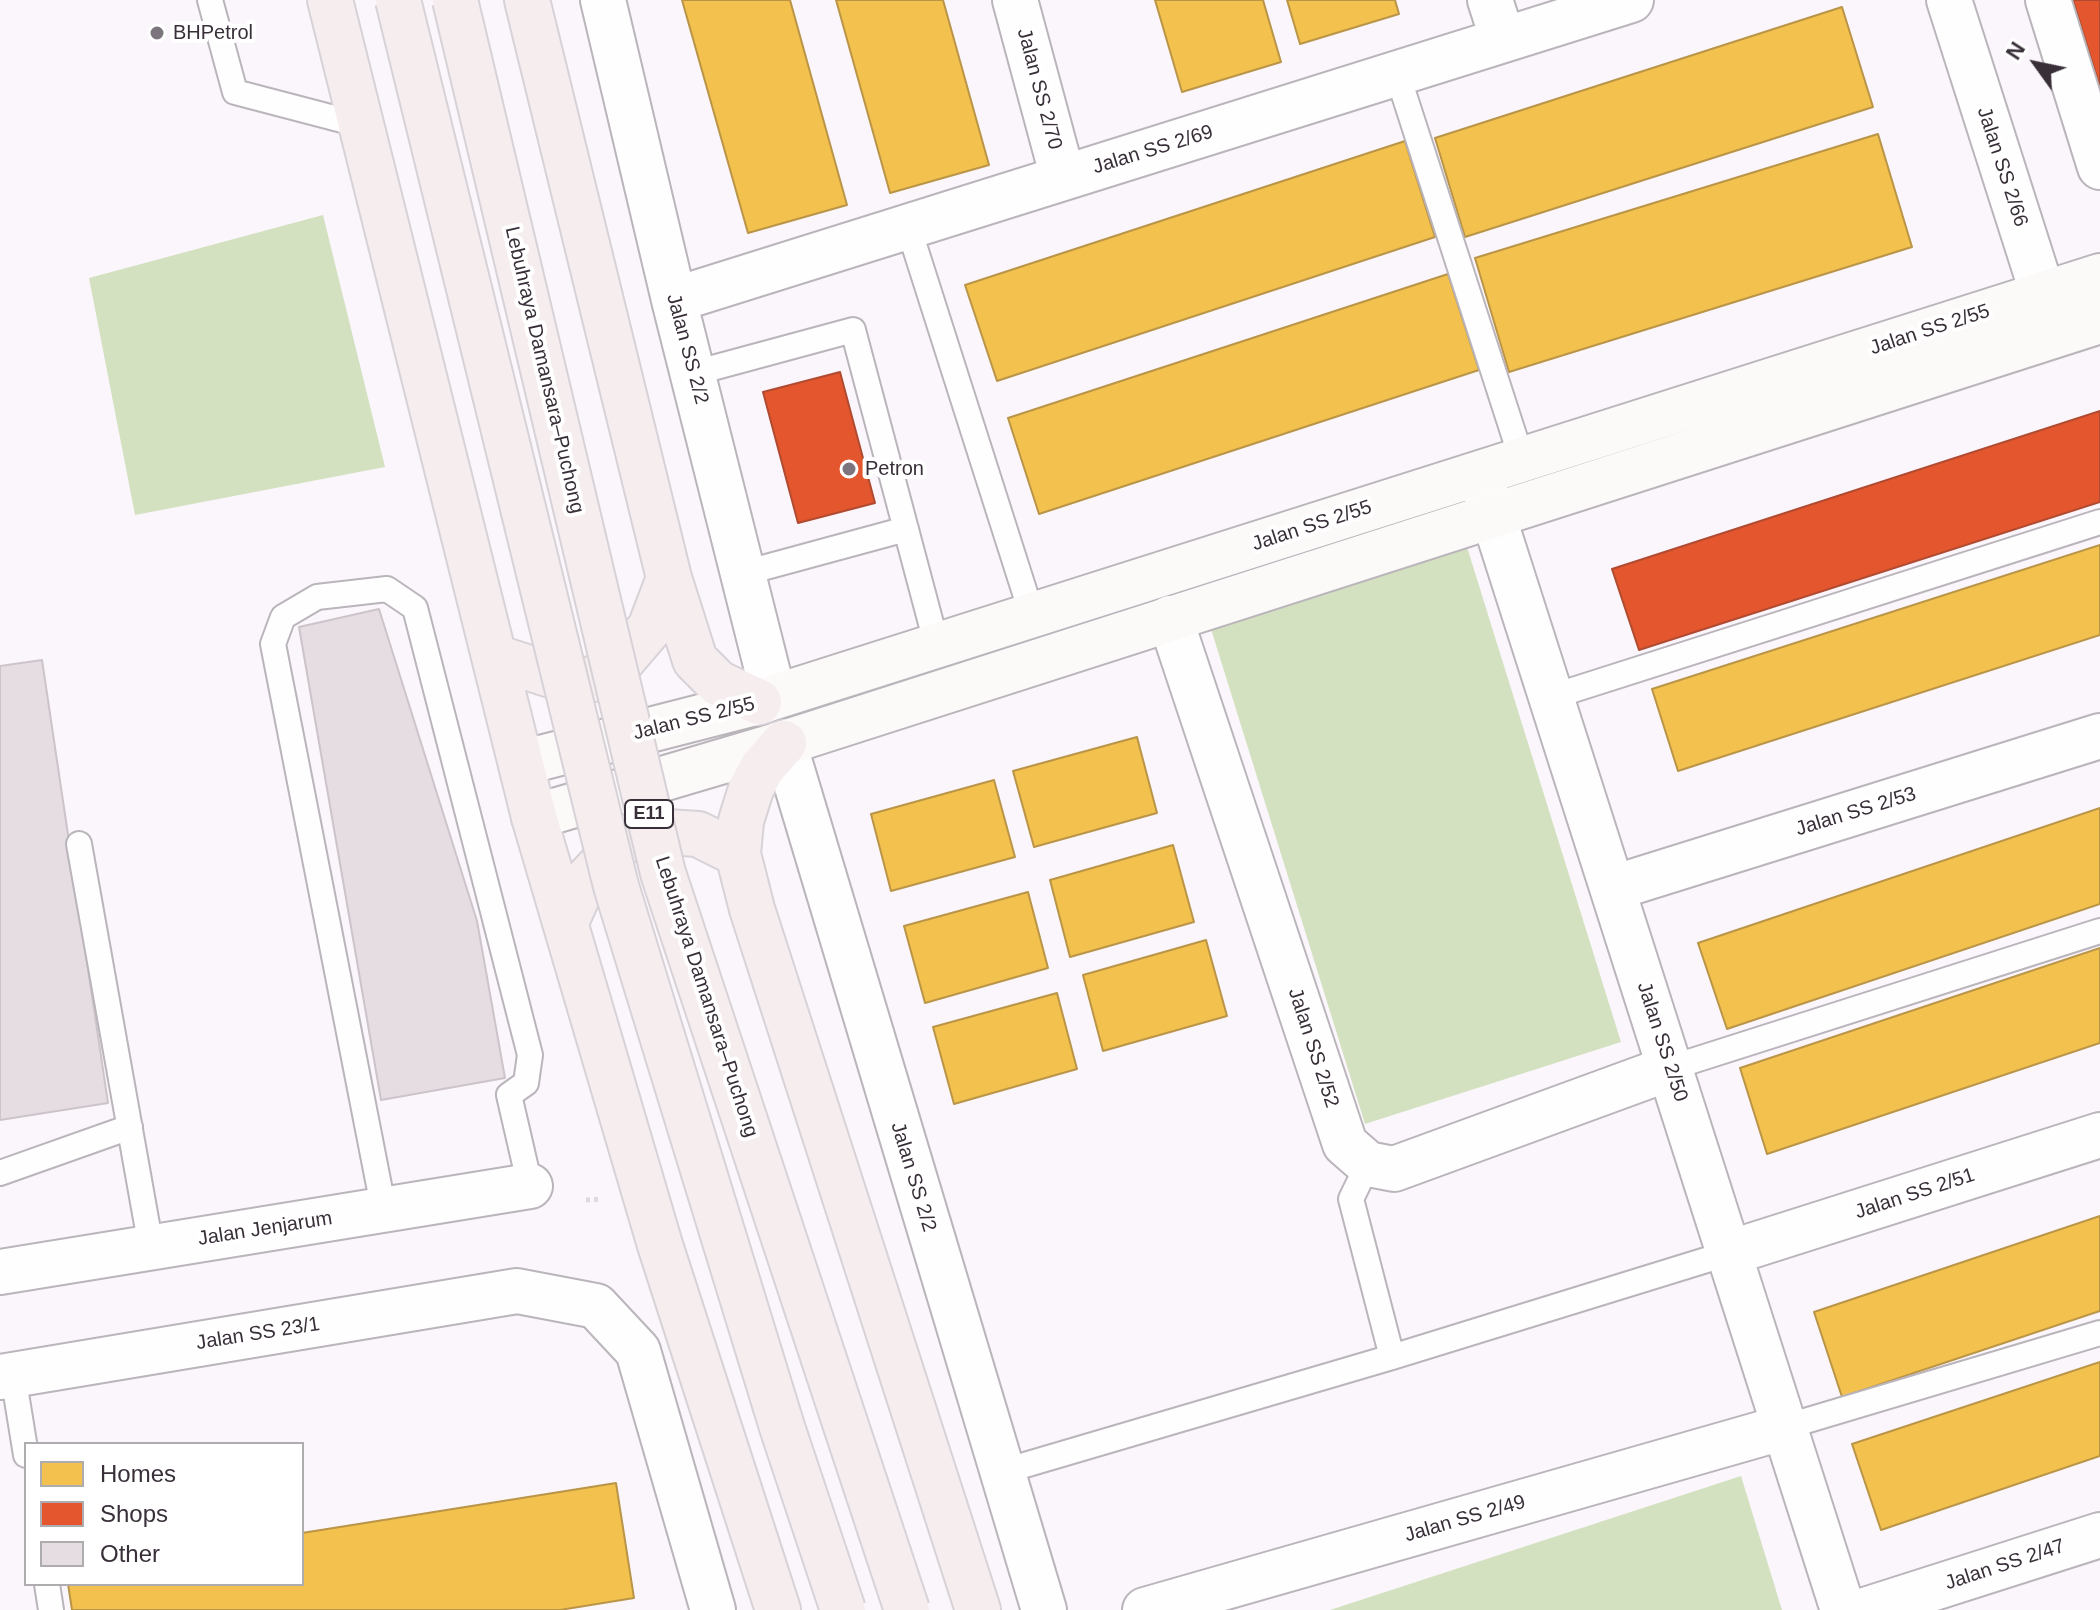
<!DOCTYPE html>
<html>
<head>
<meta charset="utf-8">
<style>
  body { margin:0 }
  #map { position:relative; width:2100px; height:1610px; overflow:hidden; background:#fbf6fc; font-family:Arial,sans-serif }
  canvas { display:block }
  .legend { position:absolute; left:24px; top:1442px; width:280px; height:144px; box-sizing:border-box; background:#fff; border:2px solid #afacb0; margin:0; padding:10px 14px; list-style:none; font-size:24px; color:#382f39 }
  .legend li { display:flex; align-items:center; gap:16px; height:40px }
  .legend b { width:40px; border:2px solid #afacb0 }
  .north { position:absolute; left:1996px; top:24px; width:80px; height:80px; -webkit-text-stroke:6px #fff; paint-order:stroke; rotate:303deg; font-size:22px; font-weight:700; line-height:32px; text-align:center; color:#382f39 }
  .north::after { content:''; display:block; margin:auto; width:28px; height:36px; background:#382f39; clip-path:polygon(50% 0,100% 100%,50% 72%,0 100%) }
</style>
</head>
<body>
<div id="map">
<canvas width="2100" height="1610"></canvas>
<ul class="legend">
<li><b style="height:22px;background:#f2c14e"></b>Homes</li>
<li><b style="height:22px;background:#e4572e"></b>Shops</li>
<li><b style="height:22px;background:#e6dde3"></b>Other</li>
</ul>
<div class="north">N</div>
</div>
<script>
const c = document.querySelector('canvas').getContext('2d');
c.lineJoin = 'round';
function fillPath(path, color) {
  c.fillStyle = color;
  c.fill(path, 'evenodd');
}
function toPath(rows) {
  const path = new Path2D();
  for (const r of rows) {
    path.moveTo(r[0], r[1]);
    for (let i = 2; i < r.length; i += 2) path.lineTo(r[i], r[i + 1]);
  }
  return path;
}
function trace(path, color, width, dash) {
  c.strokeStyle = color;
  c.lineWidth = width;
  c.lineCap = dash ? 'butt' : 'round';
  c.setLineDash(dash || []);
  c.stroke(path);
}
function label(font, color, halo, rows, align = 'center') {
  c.font = font + ' Arial,sans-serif';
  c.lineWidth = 8;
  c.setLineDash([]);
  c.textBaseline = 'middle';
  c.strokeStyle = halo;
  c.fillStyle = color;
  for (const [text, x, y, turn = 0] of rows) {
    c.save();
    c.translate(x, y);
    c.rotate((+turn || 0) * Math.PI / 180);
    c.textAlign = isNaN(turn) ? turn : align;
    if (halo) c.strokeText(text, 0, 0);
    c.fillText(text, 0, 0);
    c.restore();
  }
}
fillPath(toPath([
  [323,215,385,467,135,515,89,278],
  [1467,547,1621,1042,1365,1124,1211,629],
  [1741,1476,1782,1610,1330,1610]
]), '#d3e1c0');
const homes = toPath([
  [682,0,790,0,847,205,748,233,682,0],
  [836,0,943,0,989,165,890,193,836,0],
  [1155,0,1263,0,1281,62,1182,92,1155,0],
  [1287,0,1395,0,1399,14,1300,44,1287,0],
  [1842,7,1873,107,1465,237,1435,138,1842,7],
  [1878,134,1912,247,1509,372,1475,258,1878,134],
  [1405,141,1435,237,997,381,965,285,1405,141],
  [1448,274,1479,370,1039,514,1008,418,1448,274],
  [2100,545,2100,635,1678,771,1652,689,2100,545],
  [1137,737,1157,813,1034,847,1013,771,1137,737],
  [994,780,1015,857,891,891,871,814,994,780],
  [2100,808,2100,904,1727,1029,1698,943,2100,808],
  [1173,845,1194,922,1070,957,1050,880,1173,845],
  [1028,892,1048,968,925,1003,904,926,1028,892],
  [1206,940,1227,1016,1103,1051,1083,975,1206,940],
  [2100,948,2100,1043,1767,1154,1740,1068,2100,948],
  [1057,993,1077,1069,954,1104,933,1027,1057,993],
  [2100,1216,2100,1311,1842,1397,1814,1312,2100,1216],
  [2100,1362,2100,1456,1881,1530,1852,1444,2100,1362],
  [616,1483,634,1598,560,1610,72,1610,68,1584,302,1584,302,1533,616,1483]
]);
fillPath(homes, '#f2c14e');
trace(homes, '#ba9548', 2);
const shops = toPath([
  [2073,0,2100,0,2100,87,2073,0],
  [840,372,875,503,798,523,763,392,840,372],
  [2100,411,2100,502,1639,650,1612,569,2100,411]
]);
fillPath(shops, '#e4572e');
trace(shops, '#b04b31', 2);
const building = toPath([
  [379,609,477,921,505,1078,381,1100,299,627,379,609],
  [42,660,108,1103,0,1120,0,666,42,660]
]);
fillPath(building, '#e6dde3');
trace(building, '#ccc4c9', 2);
const lane = toPath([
  [210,0,235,92,361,125],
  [1397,73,1522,460],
  [908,226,1032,615],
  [694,373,853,330,937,646],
  [744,573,906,529],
  [1551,697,2100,522],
  [79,844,151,1247],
  [1670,1068,2100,931],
  [1368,1164,1351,1199,1392,1357],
  [0,1173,130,1127],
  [384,1211,273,644,283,617,317,597,387,589,415,608,530,1055,526,1083,509,1095,530,1186],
  [13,1375,26,1455],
  [1785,1427,2100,1333],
  [1001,1472,1392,1357,1729,1253],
  [47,1584,51,1610]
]);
const street = toPath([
  [603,0,674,300,774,697],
  [1015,0,1063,178],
  [1490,0,1503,40],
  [1949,0,2054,329],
  [2048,0,2100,167],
  [674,300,1631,0],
  [1482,481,1843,1610],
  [1170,618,1345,1144,1368,1164,1394,1169,1670,1068],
  [784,743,1044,1610],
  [1613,888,2100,736],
  [1729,1253,2100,1135],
  [0,1272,530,1186],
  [0,1377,517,1291,596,1306,638,1351,713,1610],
  [1145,1610,1785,1427],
  [1865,1610,2100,1535]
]);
const secondary = toPath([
  [521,763,759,702,2100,276],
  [534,817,784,743,2100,321]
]);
const highway = toPath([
  [330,0,534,817,660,1245,778,1610],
  [527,0,669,578,695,660,718,683,759,702],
  [495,657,563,679,587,681,615,669,650,628,669,578],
  [784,743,762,768,751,789,741,821,738,854,752,909,978,1610],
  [566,922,583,884,626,838,652,831,698,834,738,854]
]);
trace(lane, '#bab4bb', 28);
trace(street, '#bab4bb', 48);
trace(secondary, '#bab4bb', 48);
trace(highway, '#d6d2d7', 48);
trace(toPath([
  [586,1200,601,1199]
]), '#dcdadd', 5, [4, 4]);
trace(lane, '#fefeff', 24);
trace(street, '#fefeff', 44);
trace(secondary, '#fcf9f9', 44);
trace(highway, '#f6edee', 44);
const highwayBridge = toPath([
  [398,0,616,886,782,1427,843,1610],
  [455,0,663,873,907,1610]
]);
trace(highwayBridge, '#d6d2d7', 48, []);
trace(highwayBridge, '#f6edee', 44);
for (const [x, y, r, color] of [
  [157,33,8,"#7c757d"],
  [849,469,8,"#7c757d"]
]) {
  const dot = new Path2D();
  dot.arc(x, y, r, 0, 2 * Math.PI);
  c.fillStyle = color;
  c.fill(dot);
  trace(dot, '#fff', 3);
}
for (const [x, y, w] of [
  [649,814,48]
]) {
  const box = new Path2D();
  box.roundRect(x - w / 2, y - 14, w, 28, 6);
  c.fillStyle = '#fff';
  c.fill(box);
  trace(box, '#382f39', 2);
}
label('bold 18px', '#382f39', null, [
  ["E11",649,814]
]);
label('20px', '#382f39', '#fff', [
  ["BHPetrol",173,33],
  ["Petron",865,469]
], 'left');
label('20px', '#382f39', '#fff', [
  ["Jalan SS 2/70",1039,89,75],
  ["Jalan SS 2/69",1153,150,-17],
  ["Jalan SS 2/66",2002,167,72],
  ["Jalan SS 2/55",1930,330,-18],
  ["Jalan SS 2/2",687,349,75],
  ["Lebuhraya Damansara–Puchong",544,370,77],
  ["Jalan SS 2/55",1312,526,-18],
  ["Jalan SS 2/55",694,719,-14],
  ["Jalan SS 2/53",1856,812,-17],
  ["Lebuhraya Damansara–Puchong",706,997,72],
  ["Jalan SS 2/50",1662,1042,72],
  ["Jalan SS 2/52",1313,1048,72],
  ["Jalan SS 2/2",913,1177,73],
  ["Jalan SS 2/51",1915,1194,-18],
  ["Jalan Jenjarum",265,1229,-9],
  ["Jalan SS 23/1",258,1334,-9],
  ["Jalan SS 2/49",1465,1519,-16],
  ["Jalan SS 2/47",2005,1565,-18]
]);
</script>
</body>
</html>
